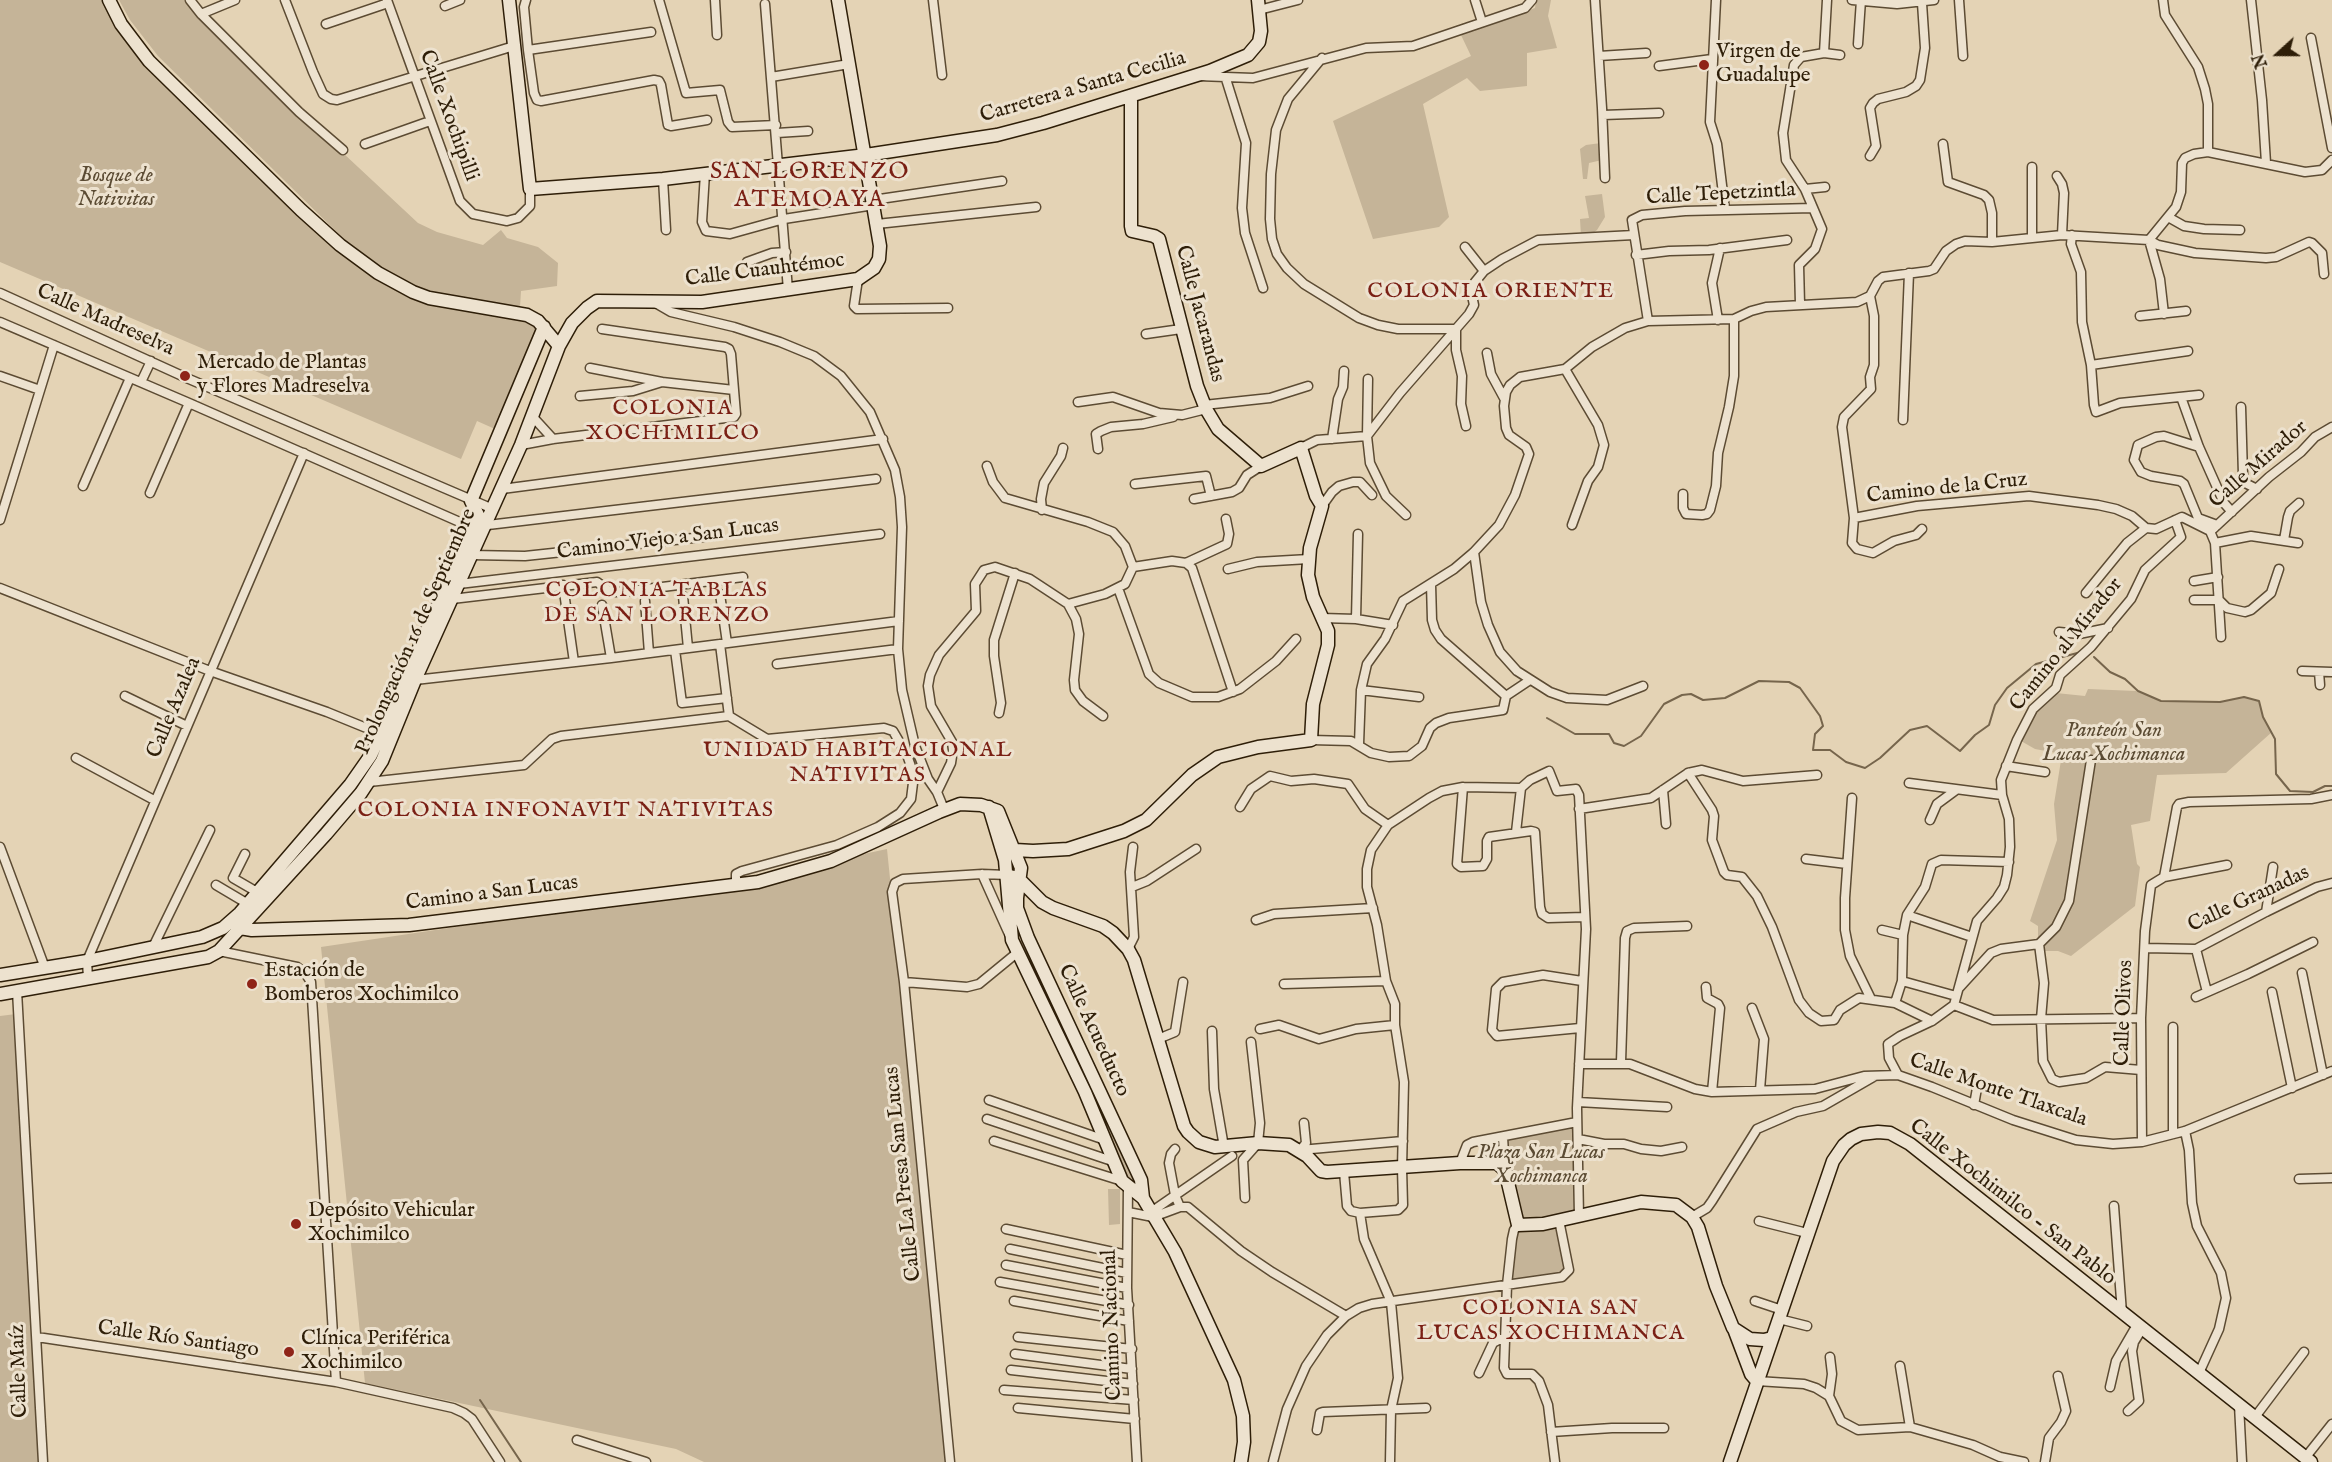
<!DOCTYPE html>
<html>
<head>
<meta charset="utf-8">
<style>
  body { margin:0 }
  #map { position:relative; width:2332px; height:1462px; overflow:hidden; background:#e4d3b5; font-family:"IM FELL English",serif }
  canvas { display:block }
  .north { position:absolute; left:2248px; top:24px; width:60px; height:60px; -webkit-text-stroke:4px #ede2cf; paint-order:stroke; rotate:249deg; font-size:16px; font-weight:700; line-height:24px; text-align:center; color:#2e1e08 }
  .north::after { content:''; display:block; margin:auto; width:21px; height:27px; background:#2e1e08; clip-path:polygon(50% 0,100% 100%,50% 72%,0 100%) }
</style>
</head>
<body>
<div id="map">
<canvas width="2332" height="1462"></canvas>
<div class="north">N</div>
</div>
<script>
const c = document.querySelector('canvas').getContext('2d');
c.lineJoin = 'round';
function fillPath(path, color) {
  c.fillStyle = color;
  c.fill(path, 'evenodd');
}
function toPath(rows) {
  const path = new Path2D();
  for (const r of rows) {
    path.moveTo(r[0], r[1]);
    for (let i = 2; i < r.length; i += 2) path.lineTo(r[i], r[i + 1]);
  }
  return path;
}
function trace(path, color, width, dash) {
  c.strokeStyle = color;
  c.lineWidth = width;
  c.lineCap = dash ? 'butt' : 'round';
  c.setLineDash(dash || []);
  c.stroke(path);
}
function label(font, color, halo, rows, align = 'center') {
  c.font = font + ' "IM FELL English",serif';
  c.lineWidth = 6;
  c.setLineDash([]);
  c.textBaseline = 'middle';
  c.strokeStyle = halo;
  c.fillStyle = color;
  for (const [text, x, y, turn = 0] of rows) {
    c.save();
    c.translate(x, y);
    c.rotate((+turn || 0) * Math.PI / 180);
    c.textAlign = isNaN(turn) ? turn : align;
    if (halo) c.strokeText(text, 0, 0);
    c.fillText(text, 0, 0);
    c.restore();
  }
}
fillPath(toPath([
  [0,0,107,0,123,29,356,265,402,292,519,317,538,328,495,429,477,421,461,459,0,262],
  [119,0,187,0,251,68,256,62,297,105,293,110,317,135,321,135,343,153,418,223,437,232,483,245,501,230,507,238,538,247,558,263,557,286,521,291,520,307,431,292,409,285,391,275,355,250,158,56,130,20],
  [1536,0,1551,0,1548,16,1557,48,1527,53,1527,86,1480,91,1467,78,1423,104,1449,217,1439,227,1373,239,1333,121,1471,56,1461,35,1535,8],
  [1601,143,1602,160,1589,163,1587,179,1583,179,1580,149,1586,145],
  [1602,194,1605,217,1597,230,1589,236,1581,236,1580,219,1589,218,1585,196],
  [2088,689,2136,691,2161,701,2220,702,2244,697,2259,701,2263,717,2272,732,2226,773,2157,775,2150,821,2131,825,2137,864,2140,867,2135,906,2071,956,2058,951,2038,951,2038,926,2030,921,2057,840,2054,804,2062,754,2035,749,2021,741,2036,711,2056,693,2085,696],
  [887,849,949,1462,704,1462,676,1449,365,1383,321,947,758,882,831,861],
  [1030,944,1135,1172,1137,1189,1129,1183,1020,950],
  [16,1014,39,1462,0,1462,0,1016],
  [1577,1122,1579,1217,1559,1221,1566,1275,1507,1285,1514,1230,1503,1137],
  [1108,1189,1120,1189,1120,1224,1109,1225]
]), '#c5b498');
trace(toPath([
  [2094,657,2110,672,2125,679,2138,691,2161,701,2220,702,2244,697,2259,701,2263,717,2275,739,2276,774,2290,791,2313,792,2325,786,2332,786],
  [1547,718,1575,734,1609,734,1614,743,1624,746,1641,736,1664,704,1682,695,1691,694,1703,700,1725,698,1759,681,1789,682,1800,688,1820,716,1823,726,1815,734,1813,750,1830,750,1846,762,1865,768,1880,758,1910,730,1927,726,1960,751,1975,735,1989,725,1995,705,2007,688,2036,664,2081,652],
  [480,1400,521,1462]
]), '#76654c', 2);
const street = toPath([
  [190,0,201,14,299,112,343,150],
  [285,0,313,72,323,94,331,99,337,100,514,46],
  [387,0,460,201,473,214,507,221,518,218,530,206,530,189],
  [526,0,524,7,528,50,534,93,537,100,541,101,654,80,659,81,661,85,668,125,671,126,707,120],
  [659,0,686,93,720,90,728,122,732,127,776,125],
  [715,0,717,35],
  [933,0,942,75],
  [1475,0,1482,22],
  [1595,0,1602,108,1605,178],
  [1716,0,1710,122,1717,144,1725,210],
  [1852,0,1897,4,1934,0],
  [1959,0,1963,56],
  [2163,0,2165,15,2198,67,2205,89,2208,104,2208,152],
  [2251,0,2262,100,2266,163],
  [765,4,788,290],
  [445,6,460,0],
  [1259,10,1298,0],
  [201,14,235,0],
  [326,24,388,3],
  [2311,38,2332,148],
  [1858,44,1861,0],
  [528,50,651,32],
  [1824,53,1840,55],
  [1599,56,1646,53],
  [1322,58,1288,99,1276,130,1271,174,1270,219,1272,239,1277,254,1287,268,1304,284,1359,318,1378,325,1398,329,1456,329,1456,350,1462,376,1461,404,1466,426],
  [1659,66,1712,59],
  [1198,76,1253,78,1366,48,1413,46,1525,8,1532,0],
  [771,77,849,64],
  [1226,79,1246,143,1242,208,1245,233,1263,288],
  [1603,115,1659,113],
  [777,133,808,131],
  [365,144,430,121],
  [1943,144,1948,182,1984,195,1989,200,1992,213,1992,242],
  [1870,156,1876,146,1870,108,1873,103,1878,99,1906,92,1916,86,1920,80,1925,48,1922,3],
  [705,173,702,222,706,231,730,234,784,219,874,205],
  [2057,176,2062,184,2064,193,2062,235],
  [663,179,666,230],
  [1805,189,1825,187],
  [873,200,1002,181],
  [2168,217,2184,226,2204,229,2240,230],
  [877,224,1036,207],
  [2072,235,2071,244,2081,272,2082,322,2091,365,2094,405,2096,412,2120,403,2199,395],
  [2032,238,2032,167],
  [1465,247,1484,271],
  [1636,255,1669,251,1709,250,1787,240],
  [747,262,772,253,786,252],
  [858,279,854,306,857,309,948,308],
  [0,293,189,379,493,509],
  [1870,296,1874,316,1874,365,1870,377,1871,389,1844,417,1842,427,1854,518,1852,543,1857,549,1873,553,1894,541,1916,535,1922,529],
  [652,301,671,312,734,327,780,342,814,356,841,376,870,412,895,470,900,497,902,527,898,649,902,690,915,746,928,779,937,792,944,809],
  [1800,304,1799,265,1815,249,1822,229,1805,189,1786,160,1783,133,1794,65,1801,57,1824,53,1827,0],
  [2164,314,2160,279,2149,240,2158,245,2195,253,2266,258,2276,257,2309,242,2312,243,2322,253,2324,274],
  [2140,316,2186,311],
  [1718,320,1712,283,1720,248],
  [1648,321,1632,220,1642,215,1685,211,1813,208],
  [0,322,189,403,471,527,876,479],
  [1146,334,1181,329],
  [1487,353,1491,374,1504,398],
  [2091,365,2188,351],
  [590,368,662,382],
  [1565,369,1598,425,1604,445,1598,467,1588,481,1572,525],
  [0,376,40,390],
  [1368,379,1367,436,1370,463,1386,496,1406,515],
  [141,382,151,361],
  [580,396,633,391,662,382,734,390],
  [2181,397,2199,447,2224,503,2232,512],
  [1078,402,1113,397,1159,413,1182,415,1206,409],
  [1204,405,1270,398,1308,386],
  [2241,407,2243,475,2247,484,2257,489],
  [532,416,553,439],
  [1903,420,1909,273],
  [1332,439,1338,399,1343,387,1344,371],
  [521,445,553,439,734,417,736,414,731,354,729,349,725,347,602,329],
  [2199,447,2164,436,2156,437,2138,445,2134,460,2141,472,2151,476,2180,481,2184,484,2198,518,2217,525],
  [1301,448,1317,440,1367,436,1400,393,1469,314,1474,305,1471,291,1475,282,1484,271,1502,259,1538,240,1634,235],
  [1098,449,1096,434,1101,431,1111,427,1143,424,1173,417],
  [987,466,993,482,1005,498,1088,522,1113,532,1125,546,1133,567,1125,584,1105,594,1068,604],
  [1135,484,1206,476,1211,496],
  [83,486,130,378],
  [502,489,883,439],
  [150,493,189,403],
  [1683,494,1683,508,1686,514,1702,515,1707,514,1710,510,1716,486,1718,453,1729,407,1734,376,1734,319],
  [1194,499,1232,492,1239,488,1247,475,1261,466],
  [1322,506,1332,492,1339,486,1353,482,1360,482,1372,495],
  [1042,510,1041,499,1044,483,1061,456,1063,448],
  [1854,518,1917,506,2029,496,2098,505,2116,509,2132,516,2146,528],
  [0,520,54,345],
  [2146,528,2156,529,2182,517,2210,531,2215,543,2221,637],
  [2213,529,2269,477,2301,452,2315,437,2332,427],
  [2284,540,2288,517,2290,511,2299,503],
  [2215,543,2251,536,2298,543],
  [1474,552,1481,602,1488,625,1500,652,1517,671,1550,692,1567,698,1607,700,1643,686],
  [471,555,525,556,712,536],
  [1186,563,1227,544,1229,534,1226,519],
  [1133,567,1172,561,1186,563,1192,568,1233,692],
  [1228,569,1257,562,1309,559],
  [2194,581,2218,577],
  [459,584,880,534],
  [1431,584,1432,620,1435,630,1441,639,1506,696],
  [563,585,574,662],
  [0,588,210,671,327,712,386,736],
  [1118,588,1149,674,1159,683,1192,697,1218,697,1240,689,1276,661,1296,639],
  [2086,593,2127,543,2146,528],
  [720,594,727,643],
  [683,596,688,648],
  [452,599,597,582,611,592,622,592,743,577],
  [2194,600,2219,600],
  [2219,600,2227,608,2245,612,2251,610,2271,593,2279,569],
  [645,601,649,653],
  [602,605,611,658],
  [1322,618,1356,619,1393,625],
  [1356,619,1358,534],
  [2059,632,2079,634,2108,628],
  [720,644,729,716],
  [675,650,682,703,727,698],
  [777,664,898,649],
  [2302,671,2332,672],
  [2319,672,2320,685],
  [415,680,611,658,899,621],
  [1361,690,1419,697],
  [125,696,187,726],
  [1506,696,1530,680],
  [999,713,1001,703,994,656,994,640,1015,573],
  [1311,740,1351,741,1371,753,1389,757,1409,756,1422,746,1430,728,1436,723,1449,718,1503,710,1506,696],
  [1359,744,1361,690,1367,664,1385,639,1403,601,1454,569,1474,552,1499,525,1515,495,1529,454,1526,447,1509,435,1506,428,1504,406,1506,392,1510,385,1520,377,1565,369,1592,347,1625,328,1648,321,1734,319,1751,311,1766,307,1857,302,1870,296,1878,281,1883,277,1929,271,1934,269,1946,251,1956,244,1965,241,1992,242,2062,235,2149,240,2176,207,2181,192,2182,163,2185,158,2194,154,2208,152,2305,172,2322,170,2332,160],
  [76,758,154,800],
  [2091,760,2069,901,2056,927,2039,944,2044,983,2041,1019,2043,1061,2052,1079,2059,1082,2086,1078,2105,1067,2141,1070],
  [2006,766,2045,772],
  [1688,773,1702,770,1743,781,1817,775],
  [369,782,524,765,552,739,561,736,729,716,767,739,884,728,893,731,907,755,914,775,911,799,900,813,878,827,837,845,742,871,736,874,736,884],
  [1909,783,2002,795],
  [1463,787,1457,864,1461,867,1483,866,1487,859,1487,841,1489,837,1531,831,1535,832,1540,907,1542,914,1548,918,1585,917],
  [1663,790,1666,824],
  [937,792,951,763,953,750,952,742,931,706,928,686,930,675,939,655,976,611,975,584,984,570,995,567,1030,579,1068,604,1076,619,1079,634,1074,680,1075,690,1083,701,1103,716],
  [1852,798,1845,898,1845,930,1850,956,1871,999],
  [1240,807,1251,789,1270,776,1291,781,1314,779,1348,784,1365,809,1388,825],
  [1579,809,1651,798,1688,773,1712,810,1714,816,1712,840,1724,872,1727,875,1742,877,1757,896,1772,927,1799,1000,1809,1013,1821,1021,1834,1020,1840,1010,1859,998,1895,1003,1932,1021],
  [1930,820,1937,804,1956,790],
  [1516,832,1521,788],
  [0,847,45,968],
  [245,854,233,878,257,892],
  [1806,859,1847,864],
  [982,874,1009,934],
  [2164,877,2177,807,2179,804,2189,802,2311,799,2332,795],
  [216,885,248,904],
  [1132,887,1147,881,1196,849],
  [2266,912,2273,867],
  [1907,915,1972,937],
  [1256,920,1274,914,1373,908],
  [1882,930,1903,935],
  [153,947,210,830],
  [2145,948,2196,949,2266,912,2317,887,2332,883],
  [1128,949,1134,937,1130,872,1133,847],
  [2196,949,2207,992],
  [219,951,297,967,305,973,311,982,336,1382],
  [2302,973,2323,1075],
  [88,978,87,961,304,453],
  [1902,981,1956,996],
  [904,982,967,987,979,984,1018,952],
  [1284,984,1386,981],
  [1706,987,1707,998,1718,1004,1720,1008,1712,1092],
  [1959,988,1991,953,2001,949,2039,944],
  [17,991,43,1462],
  [2272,992,2292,1088],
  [2196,997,2248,974,2313,942],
  [1895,1003,1902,981,1903,935,1907,915,1925,887,1932,864,1941,860,2009,862],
  [1954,1005,1993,1020,2141,1018],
  [1752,1008,1764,1039,1760,1090],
  [2173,1027,2173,1134],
  [1580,1028,1497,1036,1492,1030,1496,989,1503,982,1543,975,1582,981],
  [1260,1029,1279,1025,1319,1039,1356,1029,1395,1025],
  [1212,1031,1214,1089,1224,1147],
  [1158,1039,1175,1032,1183,982],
  [1621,1062,1625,938,1627,931,1634,928,1687,926],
  [1579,1064,1630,1064,1695,1089,1712,1092,1815,1089,1864,1076,1898,1075,1932,1087,2013,1120,2076,1140,2113,1144,2142,1142,2185,1131,2332,1071],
  [1898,1075,1889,1058,1888,1044,1900,1036,1932,1021,1954,1005,1977,921,1997,898,2004,887,2007,875,2010,847,2009,819,2002,795,2001,780,2017,740,2033,709,2056,688,2060,675,2091,647,2131,599,2145,570,2181,537,2175,520],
  [989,1100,1105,1140],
  [1578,1102,1667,1107],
  [1974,1105,1977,1088],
  [987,1119,1115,1162],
  [2185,1131,2189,1150,2192,1203,2197,1226,2221,1273,2226,1298,2219,1329,2199,1373],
  [1503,1137,1505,1170],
  [1578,1139,1604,1144,1624,1144,1641,1149,1661,1151,1682,1147],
  [994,1141,1122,1181],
  [2142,1142,2141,1018,2145,931,2151,885,2164,877,2227,865],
  [1175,1149,1171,1154,1169,1163,1175,1195,1180,1207],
  [1300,1150,1403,1141],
  [1300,1150,1306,1143,1304,1123],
  [1460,1163,1467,1145,1473,1142,1577,1122],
  [1344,1172,1347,1206,1351,1211,1360,1213,1364,1239,1391,1302,1398,1378,1391,1410,1390,1462],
  [2299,1179,2332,1178],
  [1128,1187,1127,1288,1137,1462],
  [1245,1198,1243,1160,1258,1143,1260,1123,1251,1042],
  [2114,1206,2122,1313],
  [1128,1212,1153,1217,1180,1207,1188,1207,1241,1251,1272,1272,1346,1316],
  [1151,1212,1232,1156],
  [1360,1213,1398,1210,1403,1205,1402,1168,1404,1082,1395,1025,1395,1004,1386,981,1377,925,1367,887,1367,869,1371,850,1388,825,1429,798,1442,791,1463,787,1521,788,1530,780,1549,771,1557,791,1576,789,1579,795,1586,929,1577,1108,1579,1217],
  [1692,1217,1707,1208,1712,1201,1757,1129,1796,1112,1823,1106,1875,1076],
  [1759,1221,1807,1233],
  [1518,1225,1514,1230,1512,1239,1507,1285,1504,1368,1507,1374,1532,1374,1539,1381,1548,1405,1555,1462],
  [1006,1229,1127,1255],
  [1010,1249,1127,1273],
  [1006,1265,1127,1288],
  [1000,1282,1129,1305],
  [1014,1301,1129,1321],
  [1755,1301,1782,1310],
  [1779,1319,1807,1326],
  [37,1337,336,1382,453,1408,464,1413,472,1419,500,1462],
  [1018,1337,1132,1349],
  [1015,1354,1132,1369],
  [1900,1366,1910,1427],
  [1011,1370,1133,1384],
  [1479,1373,1493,1343,1506,1336],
  [1757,1381,1804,1384,1816,1388,1829,1396,1841,1421,1858,1430,1910,1427,1973,1445,2000,1457,2024,1462],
  [2110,1387,2116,1361,2134,1330],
  [1004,1390,1134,1400],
  [1829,1396,1832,1374,1830,1357],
  [2239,1405,2242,1462],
  [1018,1408,1135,1419],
  [2128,1411,2139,1401,2132,1351,2134,1342,2142,1329],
  [2255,1417,2304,1352],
  [1317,1430,1320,1413,1323,1412,1426,1408],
  [1551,1432,1612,1428,1664,1428],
  [577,1440,646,1462],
  [2305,1458,2332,1424],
  [950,1462,904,982,892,892,895,883,903,879,982,874,1007,875],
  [1273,1462,1287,1409,1306,1366,1327,1335,1346,1316,1359,1308,1372,1304,1562,1277,1569,1270,1559,1220],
  [2045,1462,2049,1438,2061,1422,2066,1411,2058,1376]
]);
const secondary = toPath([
  [509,0,530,189,663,179,866,155,997,135,1043,123,1210,71,1248,55,1259,42,1261,31,1258,0],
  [559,346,572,323,587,308,597,301,702,302,858,279,874,268,879,259,880,246,838,0],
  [989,807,1005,860,1012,940,1085,1092,1122,1181,1143,1198],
  [1015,850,1033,851,1068,849,1124,831,1146,820,1192,775,1218,757,1258,747,1311,740,1313,704,1328,645,1328,631,1313,597,1308,575,1310,548,1322,506,1316,496,1301,448,1261,466,1218,429,1206,409,1197,386,1159,239,1154,236,1132,231,1131,226,1131,96],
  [1007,875,1019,879,1042,902,1053,908,1103,926,1113,933,1128,949,1134,960,1184,1126,1188,1132,1199,1142,1215,1147,1258,1143,1289,1145,1307,1156,1321,1171,1327,1172,1460,1163,1497,1163,1505,1170,1518,1225,1543,1224,1641,1202,1676,1205,1692,1217,1698,1227,1716,1286,1733,1328,1750,1339,1764,1340,1772,1338],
  [232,922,240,928,252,930,409,925,758,882,831,861,939,812,960,804,981,805,998,811,1021,868,1017,898,1017,908,1028,938,1141,1180,1143,1198,1175,1252,1234,1380,1243,1416,1244,1442,1241,1462],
  [0,975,87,961,202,937,223,928,240,913,350,785,371,755,381,734,478,515,471,501,544,327],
  [0,994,208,957,219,951,326,834,361,793,382,761,415,680,521,445,559,346,538,321,527,315,429,298,413,292,378,273,340,245,301,210,149,61,121,24,109,0],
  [1734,1329,1751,1374,1757,1381],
  [1730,1462,1833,1161,1844,1145,1851,1139,1861,1134,1878,1132,1890,1133,1910,1144,2311,1462]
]);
trace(street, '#5c4b33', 11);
trace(secondary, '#2e1e08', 15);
trace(street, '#ede2cf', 8);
trace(secondary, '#ede2cf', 12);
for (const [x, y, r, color] of [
  [1704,65,6,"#8f2418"],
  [185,376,6,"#8f2418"],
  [252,984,6,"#8f2418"],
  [296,1224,6,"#8f2418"],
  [289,1352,6,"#8f2418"]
]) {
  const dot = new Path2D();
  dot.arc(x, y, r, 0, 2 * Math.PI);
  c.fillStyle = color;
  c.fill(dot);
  trace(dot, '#ede2cf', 2);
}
label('21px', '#2e1e08', '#ede2cf', [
  ["Virgen de",1716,53],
  ["Guadalupe",1716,77],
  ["Mercado de Plantas",197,364],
  ["y Flores Madreselva",197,388],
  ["Estación de",264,972],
  ["Bomberos Xochimilco",264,996],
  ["Depósito Vehicular",308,1212],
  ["Xochimilco",308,1236],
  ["Clínica Periférica",301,1340],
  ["Xochimilco",301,1364]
], 'left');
label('21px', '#2e1e08', '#ede2cf', [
  ["Carretera a Santa Cecilia",1083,88,-16],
  ["Calle Xochipilli",448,116,70],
  ["Calle Tepetzintla",1721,195,-3],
  ["Calle Cuauhtémoc",765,271,-7],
  ["Calle Jacarandas",1199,314,75],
  ["Calle Madreselva",105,321,24],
  ["Calle Mirador",2259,465,-41],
  ["Camino de la Cruz",1947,489,-6],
  ["Camino Viejo a San Lucas",668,540,-7],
  ["Prolongación 16 de Septiembre",417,632,-66],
  ["Camino al Mirador",2067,645,-51],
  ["Calle Azalea",175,708,-67],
  ["Camino a San Lucas",492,894,-7],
  ["Calle Granadas",2249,900,-25],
  ["Calle Olivos",2125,1013,-88],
  ["Calle Acueducto",1093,1031,65],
  ["Calle Monte Tlaxcala",1998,1091,19],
  ["Calle La Presa San Lucas",904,1174,-96],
  ["Calle Xochimilco - San Pablo",2012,1203,38],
  ["Camino Nacional",1113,1325,-92],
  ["Calle Río Santiago",178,1340,8],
  ["Calle Maíz",20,1371,-92]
]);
label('italic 21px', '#5b4b33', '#ede2cf', [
  ["Bosque de",116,177],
  ["Nativitas",116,201],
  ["Panteón San",2114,732],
  ["Lucas Xochimanca",2114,756],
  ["Plaza San Lucas",1541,1154],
  ["Xochimanca",1541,1178]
]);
c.letterSpacing = '1.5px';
label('22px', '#7a1f14', '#ede2cf', [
  ["COLONIA ORIENTE",1491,292],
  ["COLONIA",673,409],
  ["XOCHIMILCO",673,434],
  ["COLONIA TABLAS",657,591],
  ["DE SAN LORENZO",657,616],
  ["UNIDAD HABITACIONAL",858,751],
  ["NATIVITAS",858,776],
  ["COLONIA INFONAVIT NATIVITAS",566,811],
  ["COLONIA SAN",1551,1309],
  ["LUCAS XOCHIMANCA",1551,1334]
]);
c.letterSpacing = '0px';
c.letterSpacing = '1.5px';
label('24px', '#7a1f14', '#ede2cf', [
  ["SAN LORENZO",810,173],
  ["ATEMOAYA",810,201]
]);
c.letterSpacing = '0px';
</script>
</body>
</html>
